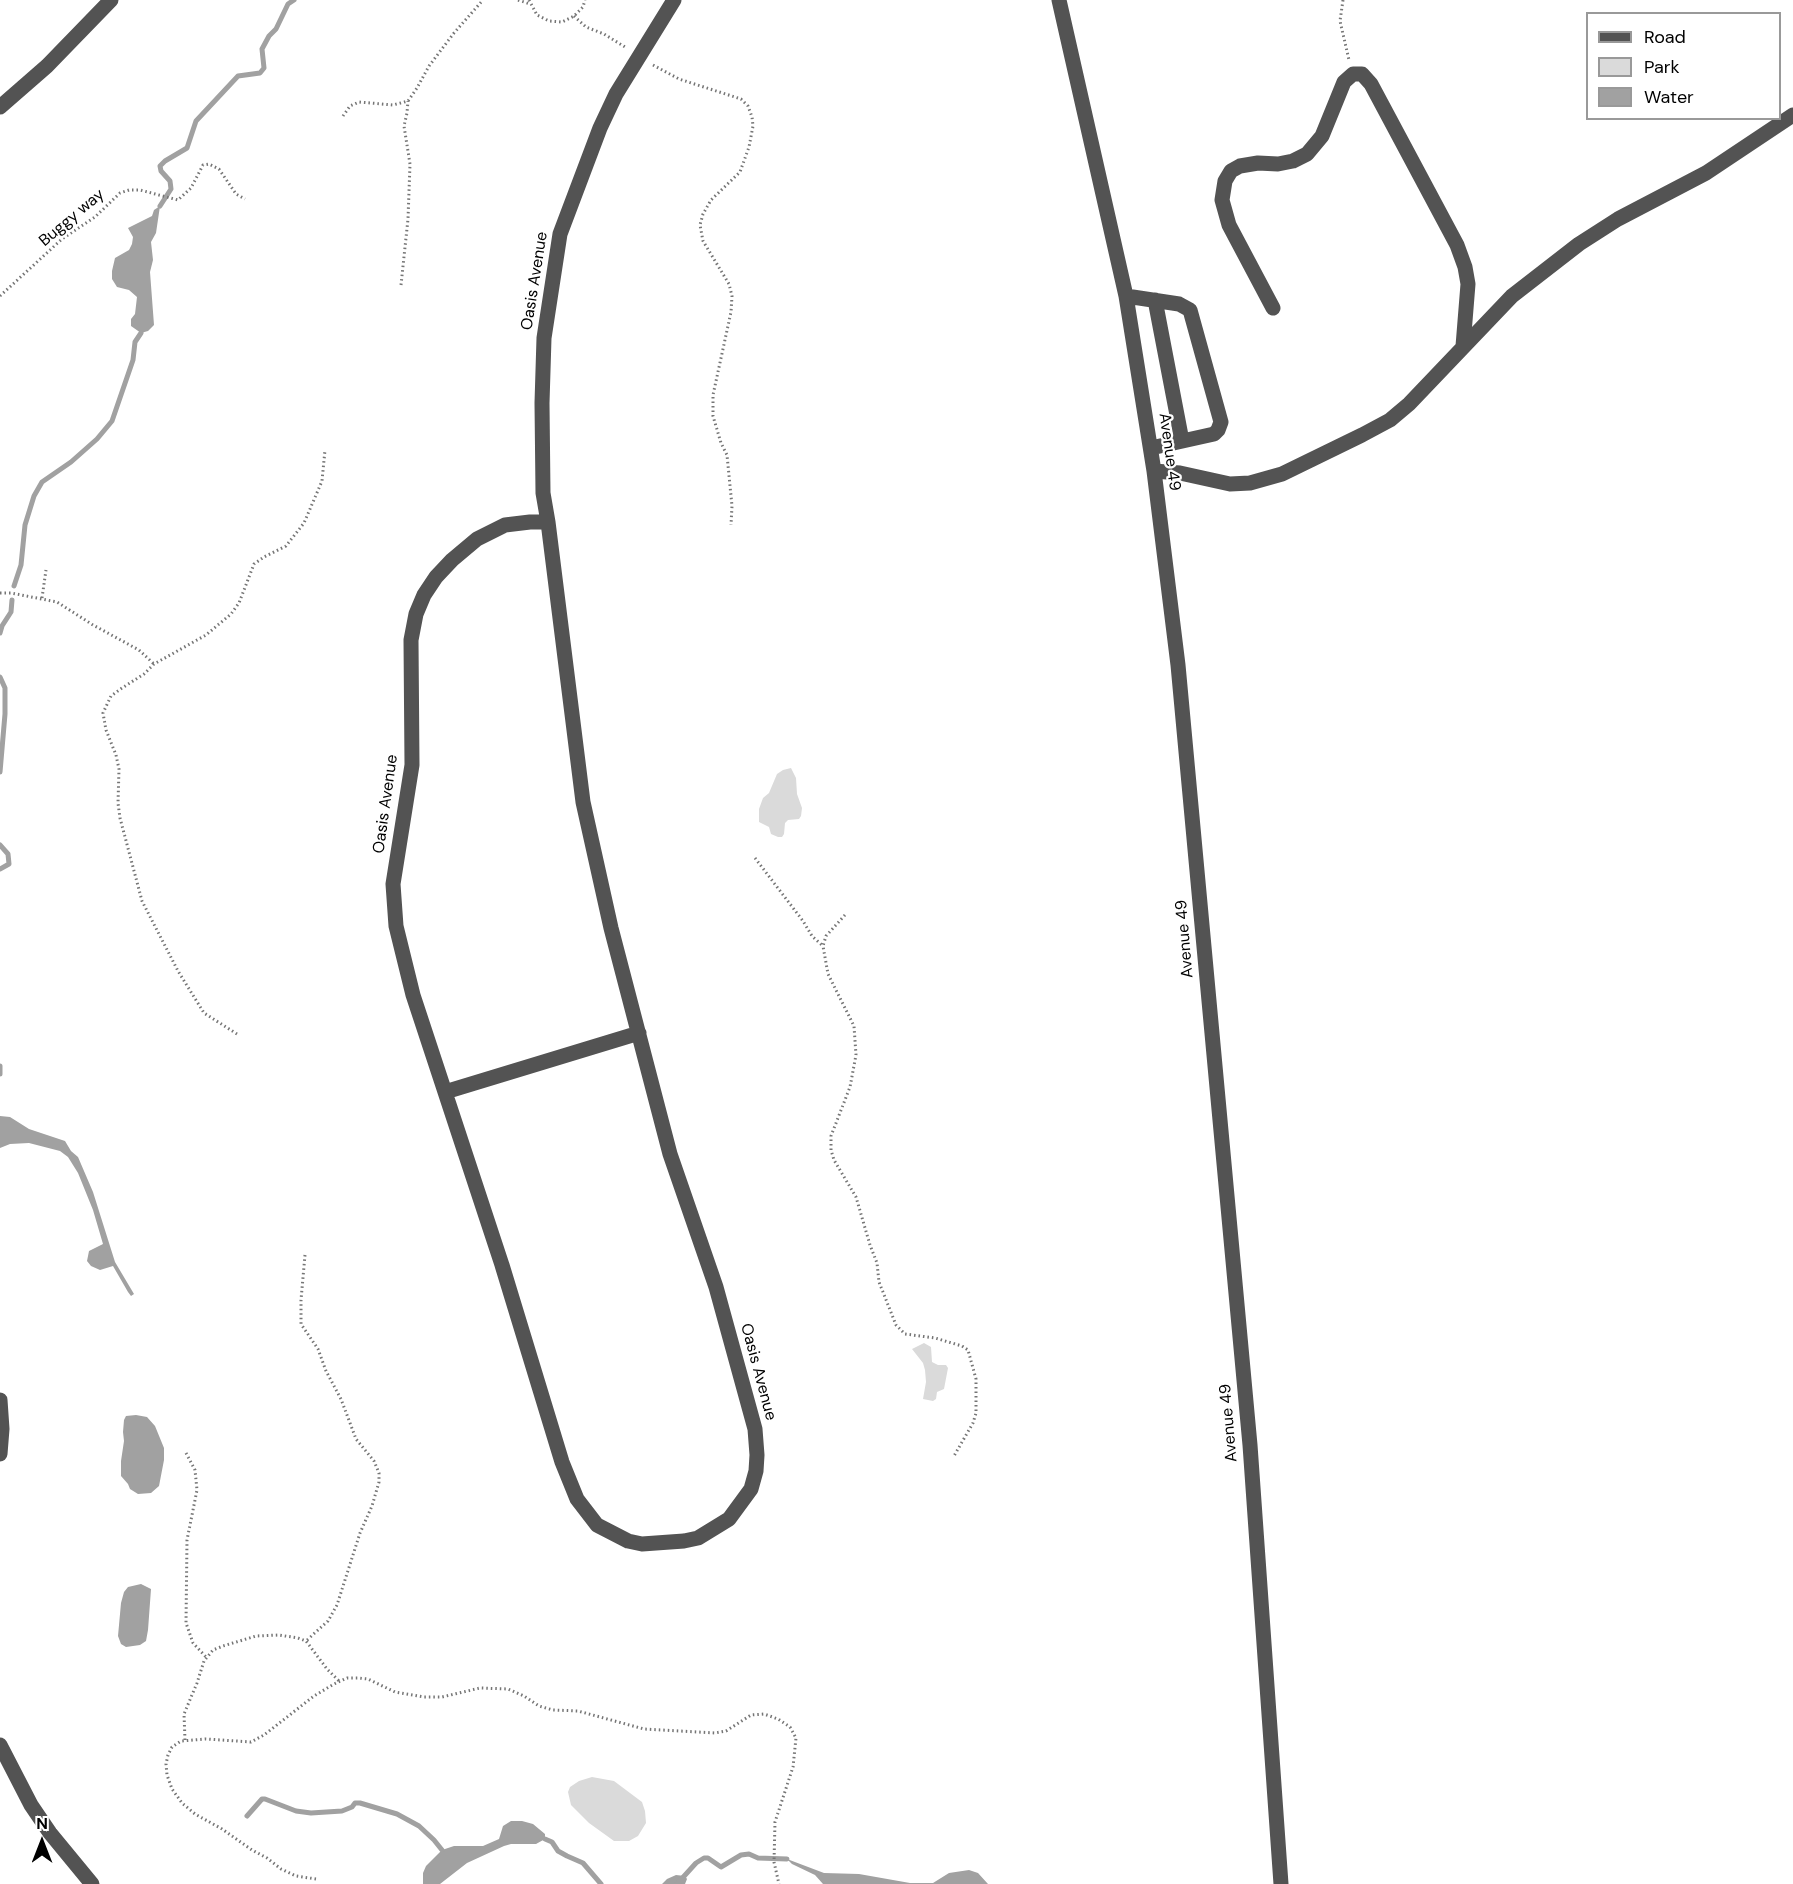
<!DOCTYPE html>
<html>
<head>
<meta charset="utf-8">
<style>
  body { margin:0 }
  #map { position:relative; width:1793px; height:1884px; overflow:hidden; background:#fff; font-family:"DM Sans",sans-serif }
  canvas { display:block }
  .legend { position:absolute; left:1586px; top:12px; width:195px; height:108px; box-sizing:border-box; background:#fff; border:2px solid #999; margin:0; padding:8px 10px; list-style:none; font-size:18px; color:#000 }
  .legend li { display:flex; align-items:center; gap:12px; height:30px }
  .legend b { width:30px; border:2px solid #999 }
  .north { position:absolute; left:12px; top:1812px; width:60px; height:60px; -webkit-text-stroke:4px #fff; paint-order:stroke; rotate:0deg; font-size:16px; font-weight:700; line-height:24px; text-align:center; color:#000 }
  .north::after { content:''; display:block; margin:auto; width:21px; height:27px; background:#000; clip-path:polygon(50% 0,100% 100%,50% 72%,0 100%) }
</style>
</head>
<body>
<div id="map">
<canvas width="1793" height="1884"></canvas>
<ul class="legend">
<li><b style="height:8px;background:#535353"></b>Road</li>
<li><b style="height:16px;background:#dadada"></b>Park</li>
<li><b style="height:16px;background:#a1a1a1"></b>Water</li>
</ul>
<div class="north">N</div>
</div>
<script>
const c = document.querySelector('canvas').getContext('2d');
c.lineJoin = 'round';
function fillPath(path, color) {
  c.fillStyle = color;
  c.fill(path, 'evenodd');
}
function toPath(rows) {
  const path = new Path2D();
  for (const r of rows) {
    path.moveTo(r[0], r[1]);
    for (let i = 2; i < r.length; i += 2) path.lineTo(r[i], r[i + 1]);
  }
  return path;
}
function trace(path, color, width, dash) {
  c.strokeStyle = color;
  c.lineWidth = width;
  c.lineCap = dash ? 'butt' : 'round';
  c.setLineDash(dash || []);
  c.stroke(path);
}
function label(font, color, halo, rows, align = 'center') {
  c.font = font + ' "DM Sans",sans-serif';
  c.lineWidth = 4.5;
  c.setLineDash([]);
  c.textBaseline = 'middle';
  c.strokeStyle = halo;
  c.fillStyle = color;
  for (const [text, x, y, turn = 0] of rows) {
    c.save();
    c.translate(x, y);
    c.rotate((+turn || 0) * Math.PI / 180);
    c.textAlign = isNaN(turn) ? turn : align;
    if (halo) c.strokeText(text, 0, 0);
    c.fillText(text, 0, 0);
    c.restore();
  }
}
fillPath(toPath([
  [791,768,796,778,797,794,802,808,801,816,799,819,788,820,785,823,784,834,782,837,778,837,771,834,769,827,759,822,759,809,763,798,769,793,777,774,783,770],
  [924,1343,931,1347,932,1362,938,1365,946,1365,948,1368,944,1389,937,1392,936,1399,933,1401,923,1399,926,1382,925,1370,923,1363,912,1349],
  [592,1777,614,1781,642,1802,645,1811,646,1823,638,1836,629,1841,614,1841,589,1823,571,1805,568,1792,570,1787,579,1781]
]), '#dadada');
fillPath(toPath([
  [160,206,156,233,151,242,153,260,150,272,154,325,148,331,141,333,131,326,131,319,135,314,137,297,129,290,117,287,112,279,112,271,115,258,129,250,132,244,133,237,128,228,152,216,154,210],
  [0,1116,10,1117,29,1129,65,1141,71,1151,78,1157,93,1192,115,1262,134,1294,131,1296,128,1292,113,1266,100,1270,91,1266,87,1261,89,1251,103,1244,93,1210,78,1173,68,1157,60,1151,29,1143,10,1144,0,1148],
  [136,1415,147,1417,155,1426,164,1448,164,1460,159,1486,151,1493,138,1494,130,1489,128,1484,121,1476,121,1461,124,1441,123,1432,124,1420,126,1416],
  [141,1584,151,1589,148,1630,146,1641,140,1645,126,1647,121,1644,118,1636,121,1603,124,1592,128,1587],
  [511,1821,522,1821,533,1824,545,1834,545,1839,536,1844,511,1844,504,1846,467,1863,440,1884,423,1884,423,1873,426,1866,442,1850,454,1846,483,1846,499,1839,503,1826],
  [787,1859,824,1873,859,1874,910,1883,933,1883,949,1873,969,1870,978,1873,988,1884,823,1884,815,1875,792,1864],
  [676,1875,685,1876,687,1879,685,1884,662,1884,667,1879]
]), '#a1a1a1');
trace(toPath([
  [160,206,171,189,170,181,161,171,160,166,165,161,187,148,196,121,238,76,260,73,264,68,262,49,269,36,276,29,288,4,294,0],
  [14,586,21,565,25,525,34,496,42,482,71,462,97,439,112,421,133,360,135,342,141,333],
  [0,633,2,626,11,612,12,600],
  [0,677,5,688,5,714,0,772],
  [0,845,8,854,9,864,0,869],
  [0,1066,0,1074],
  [247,1816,262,1799,265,1799,296,1811,311,1813,342,1811,352,1807,355,1803,360,1803,397,1814,419,1826,434,1840,442,1850],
  [545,1839,552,1842,558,1851,567,1856,583,1863,601,1884],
  [677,1884,696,1863,704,1858,708,1858,721,1867,741,1855,749,1854,758,1858,787,1859]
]), '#a1a1a1', 5);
trace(toPath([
  [518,0,530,4],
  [529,0,537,15,549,21,562,22,574,16,583,7,585,0],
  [1343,0,1340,21,1349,60],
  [574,16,586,27,604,34,625,47],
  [653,65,679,79,741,99,748,106,752,117,753,126,749,147,740,172,711,200,703,214,700,225,703,241,729,284,732,296,731,312,713,395,713,416,721,443,727,455,732,506,731,525],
  [343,116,350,106,359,102,393,105,408,101,417,88,429,66,454,33,483,0],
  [401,285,408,219,410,164,404,126,407,113,408,101],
  [0,296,62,239,95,217,120,193,129,190,140,190,178,200,191,188,203,165,209,164,219,169,236,194,245,199],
  [0,593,11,593,57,602,93,625,139,650,154,664],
  [42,598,46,570],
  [755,858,803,921,812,936,823,946],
  [845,915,826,936,823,946,828,974,854,1026,856,1055,850,1087,831,1136,831,1150,834,1160,856,1197,870,1245,877,1263,879,1282,896,1325,905,1334,935,1338,962,1346,968,1350,976,1379,976,1413,973,1423,954,1456],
  [237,1034,204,1013,178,971,142,901,120,818,118,803,119,769,116,755,106,730,103,713,111,696,122,688,144,674,154,664,206,635,231,614,239,603,254,564,264,557,286,546,304,523,322,481,325,450],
  [305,1255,301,1300,301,1324,318,1349,326,1371,341,1399,356,1439,374,1461,379,1473,379,1482,372,1506,360,1533,337,1605,328,1621,306,1641],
  [186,1453,195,1470,197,1490,187,1540,186,1623,193,1643,206,1657],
  [185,1740,184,1714,197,1683,204,1661,213,1650,223,1646,256,1636,279,1635,298,1638,306,1641,327,1669,339,1681],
  [316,1879,296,1876,281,1869,267,1858,252,1850,222,1829,195,1814,182,1803,172,1789,167,1775,166,1764,168,1755,172,1747,181,1741,206,1739,251,1742,264,1735,314,1696,334,1684,347,1678,358,1678,368,1679,395,1692,424,1697,442,1697,480,1688,508,1689,524,1696,539,1706,553,1710,578,1711,644,1729,715,1733,726,1731,751,1715,764,1714,778,1719,790,1727,796,1738,793,1767,775,1822,774,1862,779,1884]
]), '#757575', 3, [1.5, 3]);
trace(toPath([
  [1059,0,1126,296,1154,471,1178,665,1250,1445,1281,1884],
  [0,107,47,66,111,0],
  [1126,296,1179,304,1190,310,1221,422,1218,430,1214,434,1151,448],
  [1155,300,1182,441],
  [1273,308,1229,225,1222,200,1225,181,1231,171,1240,166,1258,163,1278,164,1293,161,1307,154,1322,136,1344,82,1353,74,1362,74,1371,84,1457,245,1465,267,1468,284,1463,346],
  [1154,471,1180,473,1230,484,1250,483,1282,474,1362,435,1390,420,1409,404,1512,296,1579,244,1618,219,1706,173,1793,115],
  [548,522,530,522,505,525,477,539,452,560,436,577,424,595,416,614,411,640,412,765,393,884,396,926,413,995,502,1265,562,1462,577,1499,597,1525,628,1541,642,1544,684,1541,698,1538,729,1519,751,1489,756,1471,757,1455,755,1429,716,1287,670,1154,611,928,583,802,548,522,543,493,542,403,544,338,560,234,600,128,616,94,674,0],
  [445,1092,639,1033],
  [0,1400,2,1429,0,1454],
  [0,1745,31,1805,50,1833,92,1884]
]), '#535353', 15);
label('16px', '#000', '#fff', [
  ["Buggy way",72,218,-40],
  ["Oasis Avenue",535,281,-81],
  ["Avenue 49",1169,452,82],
  ["Oasis Avenue",386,804,-82],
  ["Avenue 49",1185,939,-95],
  ["Oasis Avenue",758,1372,75],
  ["Avenue 49",1229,1423,-95]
]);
</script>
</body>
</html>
